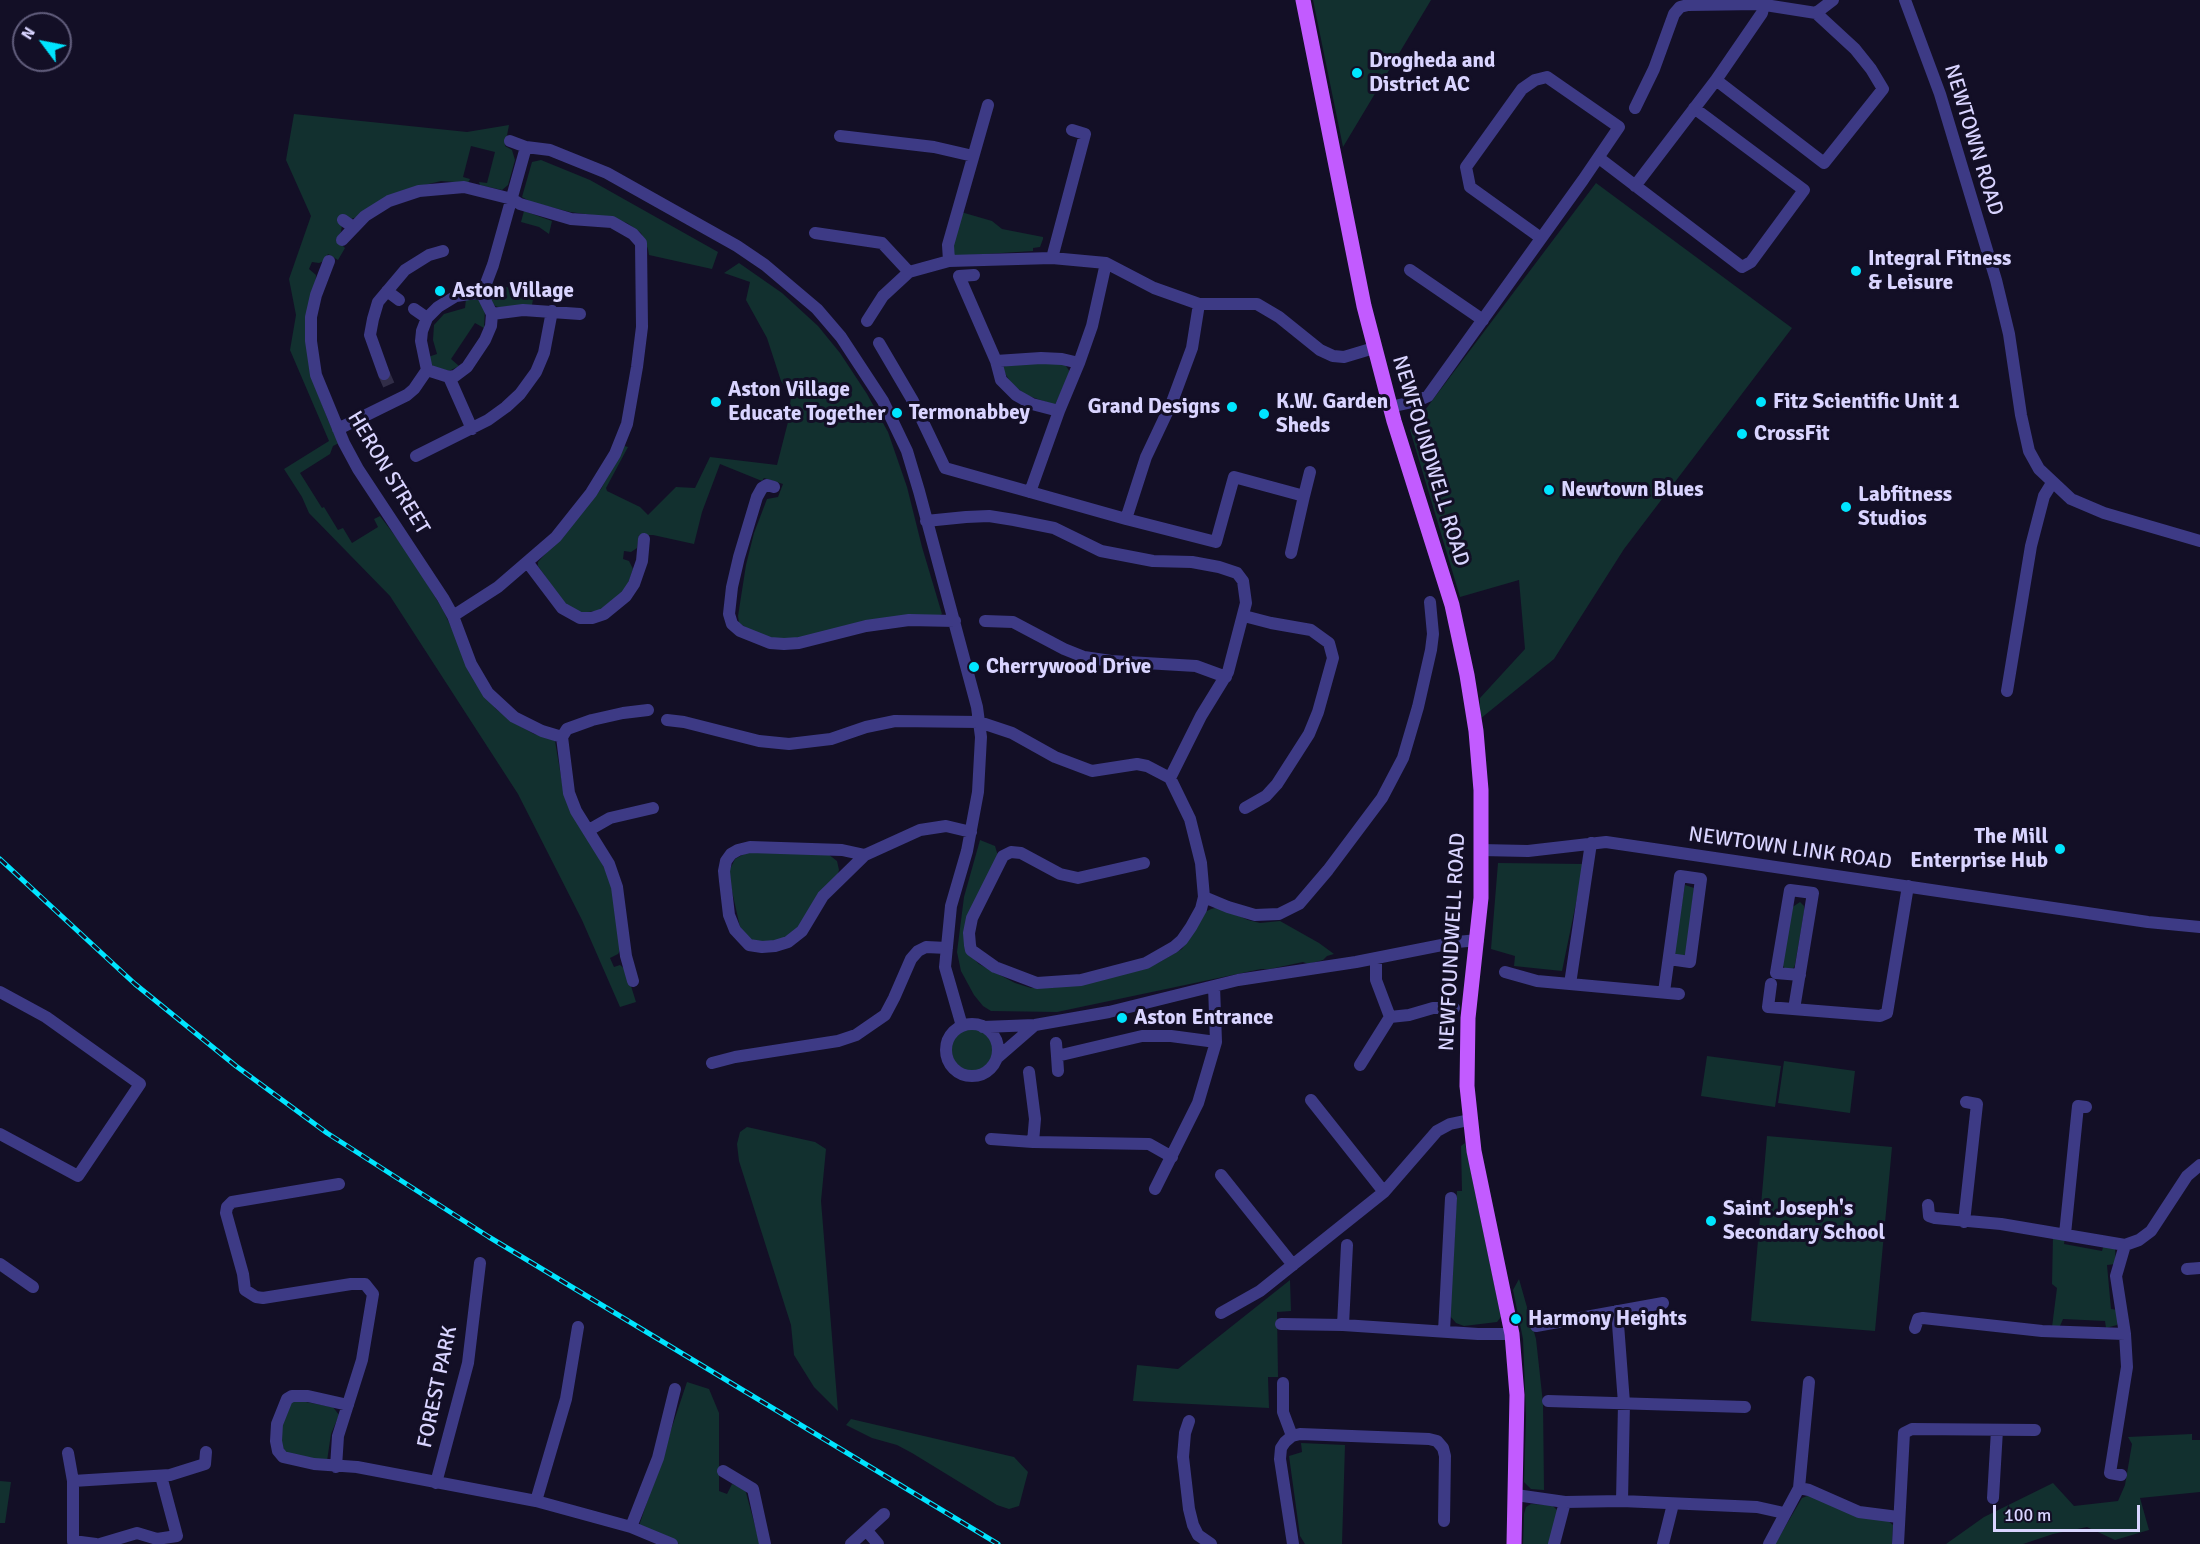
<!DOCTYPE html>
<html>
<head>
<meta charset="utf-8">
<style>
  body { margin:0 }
  #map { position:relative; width:2200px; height:1544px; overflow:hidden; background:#130f26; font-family:Signika,sans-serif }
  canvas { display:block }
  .north { position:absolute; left:12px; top:12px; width:60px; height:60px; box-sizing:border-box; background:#130f26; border:2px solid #625e7d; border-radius:50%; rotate:302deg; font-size:16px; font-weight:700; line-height:24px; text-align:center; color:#d9d4ff }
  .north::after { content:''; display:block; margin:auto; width:21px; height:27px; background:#00e5ff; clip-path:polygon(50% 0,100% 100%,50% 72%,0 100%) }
  .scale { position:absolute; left:1993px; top:1505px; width:147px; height:27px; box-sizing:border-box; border:3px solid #d9d4ff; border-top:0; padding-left:8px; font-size:18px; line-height:21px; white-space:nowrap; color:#d9d4ff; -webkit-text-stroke:4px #130f26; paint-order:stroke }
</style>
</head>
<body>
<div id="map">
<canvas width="2200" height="1544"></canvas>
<div class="north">N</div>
<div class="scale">100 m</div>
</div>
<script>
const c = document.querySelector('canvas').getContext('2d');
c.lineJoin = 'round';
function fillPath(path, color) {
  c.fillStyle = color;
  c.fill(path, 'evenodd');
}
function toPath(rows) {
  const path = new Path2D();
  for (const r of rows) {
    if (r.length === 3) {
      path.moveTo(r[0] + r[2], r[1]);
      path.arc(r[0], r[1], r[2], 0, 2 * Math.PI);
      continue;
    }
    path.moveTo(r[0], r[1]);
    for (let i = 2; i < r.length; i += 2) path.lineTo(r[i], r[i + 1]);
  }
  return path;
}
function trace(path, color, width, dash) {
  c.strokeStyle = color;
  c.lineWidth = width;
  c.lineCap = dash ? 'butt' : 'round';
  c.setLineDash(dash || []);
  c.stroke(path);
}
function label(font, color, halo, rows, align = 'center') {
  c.font = font + ' Signika,sans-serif';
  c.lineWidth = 6;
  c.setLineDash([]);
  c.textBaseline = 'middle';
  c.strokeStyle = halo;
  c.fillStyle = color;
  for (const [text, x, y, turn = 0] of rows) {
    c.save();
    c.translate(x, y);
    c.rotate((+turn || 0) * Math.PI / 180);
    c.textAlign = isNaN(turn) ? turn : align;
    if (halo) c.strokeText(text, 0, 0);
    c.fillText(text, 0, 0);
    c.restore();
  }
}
fillPath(toPath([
  [1313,0,1431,0,1343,147],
  [294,114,467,132,509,125,505,146,512,150,515,160,508,185,502,190,480,185,479,182,487,183,495,152,471,146,463,177,470,179,468,183,441,181,408,189,357,217,351,219,343,214,337,221,342,225,341,232,336,239,345,248,338,260,328,254,324,261,319,263,312,262,309,269,316,275,311,375,328,420,339,443,333,446,330,454,300,473,322,508,324,507,338,530,343,528,352,543,378,527,374,519,380,516,411,557,443,610,482,692,496,709,513,722,534,734,549,737,555,741,563,788,611,881,621,949,618,954,610,958,614,967,620,965,626,970,636,1002,620,1007,582,920,518,794,390,596,309,513,302,497,284,469,329,441,290,350,296,315,289,279,311,216,286,160],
  [541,160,590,180,718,252,712,269,649,255,648,249,641,233,627,223,607,217,570,212,531,202,522,197,532,162],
  [1596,183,1792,328,1624,549,1554,659,1480,719,1480,698,1525,649,1519,580,1460,597,1410,430],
  [524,211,552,221,549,234,539,227,521,222],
  [961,212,992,221,1002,229,1043,237,1043,239,1040,247,1033,248,1033,251,954,256,950,248],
  [739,263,782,293,818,326,840,353,867,394,888,432,907,487,922,547,942,614,936,618,779,641,754,633,739,623,738,616,746,565,754,533,767,499,778,497,783,484,764,478,762,481,720,464,702,512,694,544,653,535,639,535,637,548,631,552,624,551,623,559,629,561,633,569,626,589,608,606,597,611,578,613,566,606,538,566,538,562,578,517,601,489,624,446,628,447,606,488,607,491,640,507,648,515,676,487,695,488,710,457,777,465,788,422,791,396,781,381,767,338,746,300,750,282,724,273],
  [491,283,534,294,532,305,501,308,495,306,490,300,488,291],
  [466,299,479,300,485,310,484,328,475,323,451,359,459,366,449,371,433,367,428,357,437,354,433,340,434,325,444,314,465,308],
  [1064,363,1070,372,1055,405,1026,395,1011,383,1001,367,1018,364],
  [980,840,995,846,998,856,964,932,968,953,979,964,1015,983,1031,988,1051,988,1093,980,1158,963,1182,949,1205,912,1211,909,1219,907,1248,920,1260,923,1280,921,1319,943,1334,954,1327,956,1323,960,1308,964,1303,962,1270,969,1261,969,1057,1012,991,1011,983,1006,974,995,961,971,957,952,964,897],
  [750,851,828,854,837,861,839,870,837,877,793,935,777,941,763,942,749,940,740,927,728,873,735,859],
  [1498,863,1584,864,1562,971,1514,966,1515,956,1491,949],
  [1685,885,1694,888,1687,953,1683,957,1677,957,1673,952],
  [1800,902,1804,906,1804,912,1795,965,1793,969,1785,969,1782,964,1791,908],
  [972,1050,21],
  [1707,1056,1781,1066,1775,1107,1701,1096],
  [1784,1061,1855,1071,1850,1113,1778,1103],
  [747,1127,815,1142,826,1149,821,1201,838,1411,814,1387,794,1355,791,1325,739,1161,737,1144,740,1132],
  [1767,1136,1892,1147,1875,1331,1751,1321],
  [1465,1143,1501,1317,1497,1322,1464,1326,1456,1323,1450,1316,1457,1191,1462,1191,1461,1146],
  [2053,1235,2065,1238,2064,1244,2102,1251,2104,1244,2115,1249,2116,1264,2107,1265,2111,1309,2118,1310,2120,1320,2117,1325,2106,1328,2105,1321,2063,1319,2060,1326,2052,1327,2057,1288,2052,1284],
  [1519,1279,1536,1339,1543,1403,1544,1490,1531,1489,1524,1482,1526,1416,1523,1339,1513,1290],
  [1290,1280,1291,1311,1277,1312,1278,1377,1268,1377,1269,1408,1133,1401,1137,1365,1178,1369],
  [687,1382,709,1389,719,1413,719,1491,727,1494,732,1484,745,1489,760,1544,679,1544,639,1526],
  [295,1400,333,1407,339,1415,331,1434,327,1461,286,1453,281,1444,282,1422,287,1404],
  [851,1419,1014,1457,1028,1472,1019,1506,1009,1509,997,1505,912,1453,897,1445,872,1438,846,1425],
  [2192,1434,2192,1440,2200,1440,2200,1492,2140,1498,2149,1530,2115,1540,2087,1527,2053,1534,2023,1544,1946,1544,1984,1517,2053,1483,2074,1506,2118,1501,2125,1485,2132,1444,2128,1437],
  [1301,1443,1345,1445,1342,1544,1305,1544,1300,1536,1289,1456,1302,1452],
  [0,1481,11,1482,5,1523,0,1523],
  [1810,1495,1886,1519,1893,1525,1892,1544,1775,1544,1802,1498],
  [1531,1504,1552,1505,1559,1512,1550,1544,1523,1544,1524,1514,1526,1507]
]), '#12302f');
trace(toPath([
  [384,374,391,390]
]), '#312d47', 12, [12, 6]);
trace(toPath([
  [1905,0,1940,94,1996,280,2009,334,2021,415,2029,451,2039,469,2071,499,2104,513,2200,541],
  [1716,80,1824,163,1883,89,1871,69,1855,49,1816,13,1833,0],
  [1635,108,1654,69,1674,14,1680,7,1688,5,1759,4,1816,13],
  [840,136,934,147,973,156],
  [510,141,526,147,550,150,607,173,737,246,765,265,817,309,841,337,883,401,907,451,919,491,977,707,981,737,978,792,967,851,951,906,945,967,962,1026],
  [1599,158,1742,267,1751,262,1804,190,1694,108],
  [1635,186,1716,80,1762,13,1764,4],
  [343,220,353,227],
  [815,233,882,243,909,272],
  [342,240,365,216,389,201,419,191,464,187,512,199,520,204,571,219,612,222,633,234,641,243,642,327,637,367,627,424,615,454,591,493,556,537,498,587,453,616],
  [1052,258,1085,134,1072,130],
  [329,261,316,295,311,317,311,341,316,375,344,443,358,469,443,598,453,616,471,664,488,693,514,717,542,731,562,737],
  [949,261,948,245,988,105],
  [1410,270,1483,320],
  [974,275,959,276,996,361],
  [387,291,399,300],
  [482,294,493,265,526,147],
  [1199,304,1192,348,1172,402,1146,457,1126,519,1216,542,1234,477,1304,496,1291,553],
  [414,309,427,318],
  [492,314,523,310,580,314],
  [867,321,883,296,909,272,949,261,1052,258,1106,263,1154,288,1199,304,1257,304,1279,317,1320,350,1333,356,1344,357,1374,348],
  [879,343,913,401,945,468,1126,519],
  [1079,363,1062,359,1041,358,996,361,1001,380,1016,395,1032,404,1059,411,1079,363,1092,326,1106,263],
  [427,370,449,377,455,376,467,367,485,340,491,326,492,314,482,294],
  [427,370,421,341,422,331,427,318,438,307,456,296,476,293,482,294],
  [384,374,370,335,373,319,378,302,405,270,429,255,443,251],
  [449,377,472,429],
  [1390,407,1417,401,1428,396,1583,180,1619,127,1547,77,1535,80,1522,89,1466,167,1470,187,1541,238],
  [338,429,407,395,414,389,427,370],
  [416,456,488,420,506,407,520,394,536,372,544,353,552,311],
  [774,487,767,485,762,488,757,497,739,557,732,587,729,614,732,624,740,631,770,643,784,644,799,643,866,626,909,620,955,621],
  [1030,492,1059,411],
  [1304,496,1310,472],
  [926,521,966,517,989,516,1014,520,1054,528,1101,551,1153,561,1192,562,1219,567,1237,573,1243,581,1246,603,1228,672,1201,716,1170,778],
  [528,563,562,608,580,618,592,618,604,614,626,596,634,584,642,561,644,539],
  [1244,616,1271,623,1311,630,1329,643,1333,658,1318,712,1309,734,1277,784,1266,796,1245,808],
  [985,621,1013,622,1064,649,1084,657,1111,661,1196,666,1226,677],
  [2007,691,2031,546,2044,496,2052,483],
  [667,720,684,722,759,741,789,744,831,739,866,727,895,721,979,722,1012,733,1055,757,1092,771,1137,764,1147,766,1170,778,1190,819,1201,863,1204,897,1201,909,1191,927,1182,940,1174,947,1146,963,1081,980,1037,983,995,967,971,950,970,945,969,933,972,918,1003,856,1011,852,1021,853,1060,874,1078,878,1144,863],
  [562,737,569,793,576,811,609,864,617,887,626,956,633,981],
  [562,737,567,729,592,720,623,713,648,710],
  [589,830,610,818,653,808],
  [750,847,842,850,865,855,823,896,802,931,788,942,775,946,762,947,749,945,735,930,729,915,725,881,724,871,726,861,731,854,738,850,750,847],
  [1481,850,1528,851,1606,842,2148,922,2200,927],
  [865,855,920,830,946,826,971,832],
  [1204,897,1228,907,1255,915,1279,914,1299,904,1328,870,1382,798,1403,758,1418,707,1431,650,1433,634,1430,602],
  [1376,958,1376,980,1390,1017,1409,1015,1433,1008,1454,1008],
  [1505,972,1537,981,1679,994],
  [1570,984,1591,843],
  [1771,984,1768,1007,1880,1016,1887,1013,1908,886],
  [0,992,46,1017,140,1084,78,1176,0,1134],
  [1664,992,1680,876,1701,879,1690,962,1669,959],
  [1794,1009,1813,893,1790,890,1776,973,1800,975],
  [972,1050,26],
  [983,1027,1035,1025,1109,1012,1238,980,1356,962,1457,942,1478,940],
  [1056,1043,1057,1056],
  [997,1058,1035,1025],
  [712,1063,735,1057,838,1041,856,1035,885,1015,894,998,911,959,918,951,926,947,947,948],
  [1360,1065,1390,1017],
  [1058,1071,1057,1056,1142,1036,1171,1036,1216,1042,1214,986],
  [1029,1072,1035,1119,1033,1142],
  [1311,1100,1384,1192],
  [991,1139,1033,1142,1149,1144,1172,1157],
  [1221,1175,1293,1265],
  [1155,1189,1198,1103,1216,1042],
  [1928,1205,1929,1216,1935,1218,2001,1224,2125,1245,2139,1240,2151,1231,2187,1176,2200,1165],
  [1964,1222,1977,1104,1966,1102],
  [2065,1234,2078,1106,2086,1107],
  [0,1264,33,1287],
  [2187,1269,2200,1268],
  [1617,1311,1624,1403,1622,1501],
  [1221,1313,1260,1291,1384,1192,1437,1131,1450,1124,1469,1120],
  [1281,1324,1343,1325,1478,1334,1512,1334],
  [1343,1325,1347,1245],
  [1536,1326,1663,1303],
  [1915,1328,1918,1319,1923,1318,2042,1331,2125,1334],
  [1444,1331,1451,1198],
  [1283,1383,1283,1412,1292,1436],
  [1548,1401,1745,1407],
  [348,1405,308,1396,292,1396,287,1399,277,1424,276,1441,278,1451,283,1457,314,1464,357,1467,536,1501,631,1527,672,1544],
  [1189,1421,1185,1433,1183,1457,1189,1509,1193,1525,1198,1535,1211,1544],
  [68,1453,73,1481,73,1541,96,1544],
  [336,1467,338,1436,362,1360,373,1294,365,1284,351,1284,263,1298,256,1297,245,1290,243,1274,226,1213,227,1207,232,1202,339,1184],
  [723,1471,753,1489,765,1544],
  [2121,1475,2110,1473,2127,1367,2125,1334,2116,1276,2125,1245],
  [73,1481,170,1475,205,1464,206,1452],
  [436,1483,468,1363,480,1263],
  [1799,1488,1809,1490,1859,1512,1898,1517],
  [1516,1495,1565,1502,1622,1501,1757,1507,1784,1513],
  [1993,1498,1997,1430],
  [536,1501,566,1399,578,1327],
  [631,1527,658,1458,675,1389],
  [867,1531,878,1544],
  [100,1544,137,1533,157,1539,177,1536,161,1476],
  [851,1544,884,1514],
  [1293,1544,1280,1459,1281,1448,1285,1442,1292,1436,1300,1434,1429,1439,1437,1441,1443,1448,1445,1456,1444,1521],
  [1554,1544,1565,1502],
  [1663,1544,1673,1504],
  [1769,1544,1799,1488,1809,1382],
  [1898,1544,1904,1433,1912,1429,2035,1430]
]), '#3d3a85', 12);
trace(toPath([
  [1303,0,1364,306,1394,421,1452,605,1467,675,1476,731,1481,790,1481,898,1468,1018,1467,1086,1474,1151,1512,1334,1517,1395,1514,1544]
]), '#c25bff', 15);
const rail = toPath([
  [0,859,135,984,236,1066,327,1133,489,1237,998,1544]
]);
trace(rail, '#00e5ff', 5);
trace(rail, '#130f26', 3, [9]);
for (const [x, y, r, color] of [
  [1357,73,6,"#00e5ff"],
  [1856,271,6,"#00e5ff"],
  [440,291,6,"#00e5ff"],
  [716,402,6,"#00e5ff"],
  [1761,402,6,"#00e5ff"],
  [1232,407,6,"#00e5ff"],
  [897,413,6,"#00e5ff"],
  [1264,414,6,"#00e5ff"],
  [1742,434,6,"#00e5ff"],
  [1549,490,6,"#00e5ff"],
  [1846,507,6,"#00e5ff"],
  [974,667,6,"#00e5ff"],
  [2060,849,6,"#00e5ff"],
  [1122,1018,6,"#00e5ff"],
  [1711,1221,6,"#00e5ff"],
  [1516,1319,6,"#00e5ff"]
]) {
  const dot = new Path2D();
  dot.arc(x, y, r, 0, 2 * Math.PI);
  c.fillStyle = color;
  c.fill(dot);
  trace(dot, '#130f26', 2);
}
label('bold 21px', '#d9d4ff', '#130f26', [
  ["Drogheda and",1369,61],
  ["District AC",1369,85],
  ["Integral Fitness",1868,259],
  ["& Leisure",1868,283],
  ["Aston Village",452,291],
  ["Aston Village",728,390],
  ["Educate Together",728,414],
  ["K.W. Garden",1276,402],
  ["Sheds",1276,426],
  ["Fitz Scientific Unit 1",1773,402],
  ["Grand Designs",1220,407,"right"],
  ["Termonabbey",909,413],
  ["CrossFit",1754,434],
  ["Newtown Blues",1561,490],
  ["Labfitness",1858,495],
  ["Studios",1858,519],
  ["Cherrywood Drive",986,667],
  ["The Mill",2048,837,"right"],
  ["Enterprise Hub",2048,861,"right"],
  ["Aston Entrance",1134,1018],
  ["Saint Joseph's",1723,1209],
  ["Secondary School",1723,1233],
  ["Harmony Heights",1528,1319]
], 'left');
label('21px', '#d9d4ff', '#130f26', [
  ["NEWTOWN ROAD",1973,140,73],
  ["NEWFOUNDWELL ROAD",1430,461,73],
  ["HERON STREET",388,473,59],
  ["NEWTOWN LINK ROAD",1790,849,8],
  ["NEWFOUNDWELL ROAD",1453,942,-87],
  ["FOREST PARK",438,1387,-78]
]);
</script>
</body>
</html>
